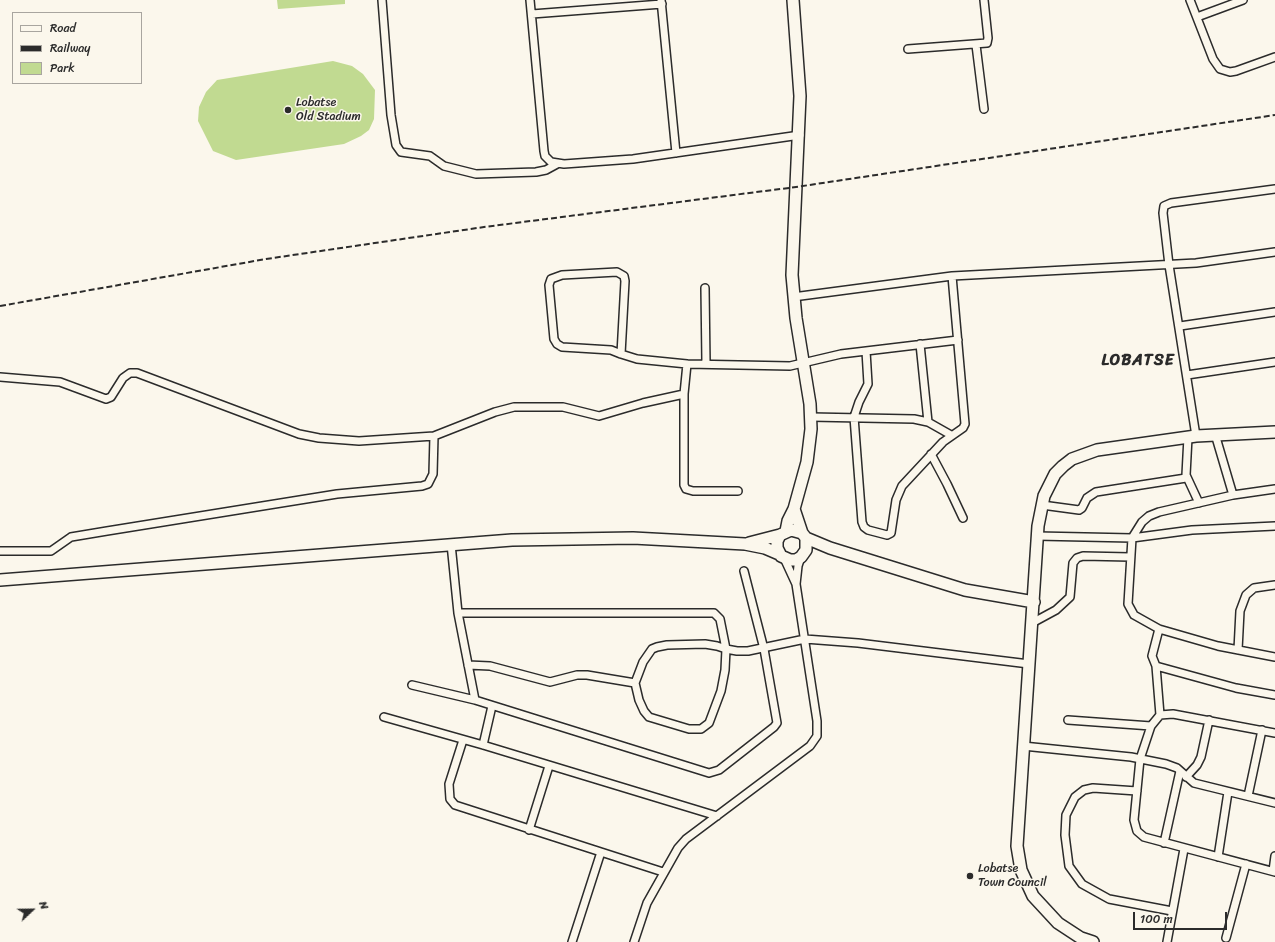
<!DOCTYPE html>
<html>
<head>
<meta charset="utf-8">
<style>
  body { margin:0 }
  #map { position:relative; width:1275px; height:942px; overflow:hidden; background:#fbf7ec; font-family:Sriracha,sans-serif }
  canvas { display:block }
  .legend { position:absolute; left:12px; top:12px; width:130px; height:72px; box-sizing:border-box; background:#fbf7ec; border:1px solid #a8a59f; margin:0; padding:5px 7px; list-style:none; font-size:12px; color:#2b2b2b }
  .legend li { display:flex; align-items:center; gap:8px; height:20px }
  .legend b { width:20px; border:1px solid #a8a59f }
  .north { position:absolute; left:12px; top:890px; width:40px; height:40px; -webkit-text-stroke:3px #fbf7ec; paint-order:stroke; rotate:68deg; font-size:11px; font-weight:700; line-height:16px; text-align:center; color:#2b2b2b }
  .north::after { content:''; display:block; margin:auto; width:14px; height:18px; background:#2b2b2b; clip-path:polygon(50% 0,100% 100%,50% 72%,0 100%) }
  .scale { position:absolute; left:1133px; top:912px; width:94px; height:18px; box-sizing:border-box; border:2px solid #2b2b2b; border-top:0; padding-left:5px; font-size:12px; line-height:14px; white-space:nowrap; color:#2b2b2b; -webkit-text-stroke:3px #fbf7ec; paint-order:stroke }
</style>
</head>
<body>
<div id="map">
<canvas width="1275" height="942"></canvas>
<ul class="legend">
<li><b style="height:5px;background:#fbf7ec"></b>Road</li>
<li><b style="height:5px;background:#2b2b2b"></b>Railway</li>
<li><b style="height:11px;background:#c1da91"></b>Park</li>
</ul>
<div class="north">N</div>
<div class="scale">100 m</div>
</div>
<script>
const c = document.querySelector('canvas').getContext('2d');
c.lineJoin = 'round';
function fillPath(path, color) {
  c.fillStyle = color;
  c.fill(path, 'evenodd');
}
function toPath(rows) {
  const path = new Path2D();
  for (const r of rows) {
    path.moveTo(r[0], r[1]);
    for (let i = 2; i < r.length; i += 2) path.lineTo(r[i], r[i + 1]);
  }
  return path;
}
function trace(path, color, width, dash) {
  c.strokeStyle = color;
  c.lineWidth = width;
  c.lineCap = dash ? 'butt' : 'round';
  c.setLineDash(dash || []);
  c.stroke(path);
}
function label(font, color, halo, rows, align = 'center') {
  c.font = font + ' Sriracha,sans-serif';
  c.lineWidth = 3;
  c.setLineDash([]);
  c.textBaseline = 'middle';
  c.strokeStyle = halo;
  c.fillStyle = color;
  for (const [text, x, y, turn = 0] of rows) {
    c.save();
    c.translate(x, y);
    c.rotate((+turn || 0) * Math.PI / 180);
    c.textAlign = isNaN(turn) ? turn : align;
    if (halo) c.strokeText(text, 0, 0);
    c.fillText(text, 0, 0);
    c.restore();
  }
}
fillPath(toPath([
  [277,0,345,0,345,4,278,9],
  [333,61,352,66,363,74,375,90,374,119,369,130,361,136,344,144,236,160,213,151,198,121,199,107,206,92,217,80]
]), '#c1da91');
const street = toPath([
  [382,0,391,115,396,145,401,152,430,156,444,166,476,174,536,172,546,170,557,164],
  [530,0,544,151,545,156,551,162,564,164,633,159,800,135],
  [661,0,676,153],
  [1190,0,1213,59,1220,69,1230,72,1236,71,1275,57],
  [532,14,662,4],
  [1197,17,1243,0],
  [976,45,984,109],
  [908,49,987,43,988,38,984,0],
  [705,288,706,363],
  [793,297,952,276,1196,263,1275,252],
  [1180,326,1275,312],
  [920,344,928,422],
  [866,351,868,384,859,402,854,417,862,522,864,527,868,530,887,535,891,533,896,500,902,486,943,442,963,428,965,424,952,276],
  [621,354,625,281,624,276,617,272,562,275,551,279,549,285,554,339,557,344,562,347,611,350,621,354,637,359,687,364,790,366,841,354,958,340],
  [687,364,684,394,684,485,686,489,693,491,738,491],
  [1187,375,1275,362],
  [0,377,60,382,106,399,111,397,123,378,130,373,137,373,299,434,319,438,359,441,434,436,495,412,514,407,563,407,599,416,643,403,684,394],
  [811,417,914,419,928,422,951,435],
  [1215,434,1233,495],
  [1196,436,1169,265,1163,213,1164,206,1171,203,1275,189],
  [1188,437,1186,475,1199,503],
  [931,454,947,484,963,518],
  [1275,489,1233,495,1159,512,1149,516,1142,522,1132,538,1128,604,1134,615,1159,629,1218,646,1275,657],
  [1042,505,1079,510,1082,508,1087,498,1096,492,1186,478],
  [1037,536,1132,538,1192,530,1275,526],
  [451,544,458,613,475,700,709,773,719,770,774,727,777,723,764,649,744,571],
  [0,551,51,551,71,537,107,531,337,494,422,486,428,484,433,474,434,436],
  [784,558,796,584],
  [458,613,714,613,720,619,726,649,725,670,721,691,709,723,701,729,689,729,649,717,644,711,639,700,635,683,643,662,652,649,657,647,667,645,705,644,717,646,726,649,737,651,748,651,805,639,858,643,1029,664],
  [1032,623,1056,610,1070,597,1073,563,1077,558,1083,556,1130,557],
  [1159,629,1152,656,1156,666,1236,688,1275,695],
  [1238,650,1240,611,1246,595,1254,588,1275,585],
  [468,665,490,666,550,682,577,675,587,675,635,683],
  [1156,666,1160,715],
  [412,685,475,700],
  [384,717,483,745,717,816],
  [1068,720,1151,726],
  [1275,733,1173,714,1160,715,1151,726,1140,759,1134,820,1137,831,1144,837,1275,872],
  [463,740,449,784,450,799,455,805,663,872],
  [483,745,492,706],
  [1023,746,1131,757,1166,764,1177,768,1194,783,1275,803],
  [1186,777,1197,765,1201,757,1209,720],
  [1137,791,1093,788,1084,790,1075,797,1066,815,1065,835,1069,866,1082,884,1109,899,1172,911],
  [1248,796,1262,730],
  [529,830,549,766],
  [1164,843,1180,771],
  [1218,857,1228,792],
  [1273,871,1275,856],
  [1226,938,1246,864],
  [572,942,601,852],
  [634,942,647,903,678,848,686,839,810,746,817,736,817,721,796,584,798,566,801,557],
  [1167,942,1184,849]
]);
const secondary = toPath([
  [794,509,802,533,806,538,806,550,801,557,796,560,790,560,781,556,777,548,777,541,780,535,791,530,802,533],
  [786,531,788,521,794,509,807,462,811,429,810,404,796,318,792,275,800,96,793,0],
  [806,538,830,548,965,590,1034,602],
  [749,543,780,535],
  [0,580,512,540,633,538,745,544,765,548,779,554],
  [1093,942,1081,938,1058,923,1033,896,1021,870,1017,846,1038,526,1044,496,1055,474,1063,466,1072,459,1097,450,1196,436,1275,432]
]);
trace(street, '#2b2b2b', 10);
trace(secondary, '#2b2b2b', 14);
trace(street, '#fbf7ec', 7);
trace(secondary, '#fbf7ec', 11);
trace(toPath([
  [0,306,266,259,484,227,796,187,1275,115]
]), '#2b2b2b', 2, [6, 3]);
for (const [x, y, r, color] of [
  [288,110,4,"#2b2b2b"],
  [970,876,4,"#2b2b2b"]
]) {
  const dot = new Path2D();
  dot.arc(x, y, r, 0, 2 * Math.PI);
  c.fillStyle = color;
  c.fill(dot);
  trace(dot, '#fbf7ec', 1.5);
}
label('12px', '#2b2b2b', '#fbf7ec', [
  ["Lobatse",296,103],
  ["Old Stadium",296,117],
  ["Lobatse",978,869],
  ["Town Council",978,883]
], 'left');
c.letterSpacing = '1px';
label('bold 16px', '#2b2b2b', '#fbf7ec', [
  ["LOBATSE",1138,361]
]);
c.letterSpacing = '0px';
</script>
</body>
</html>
